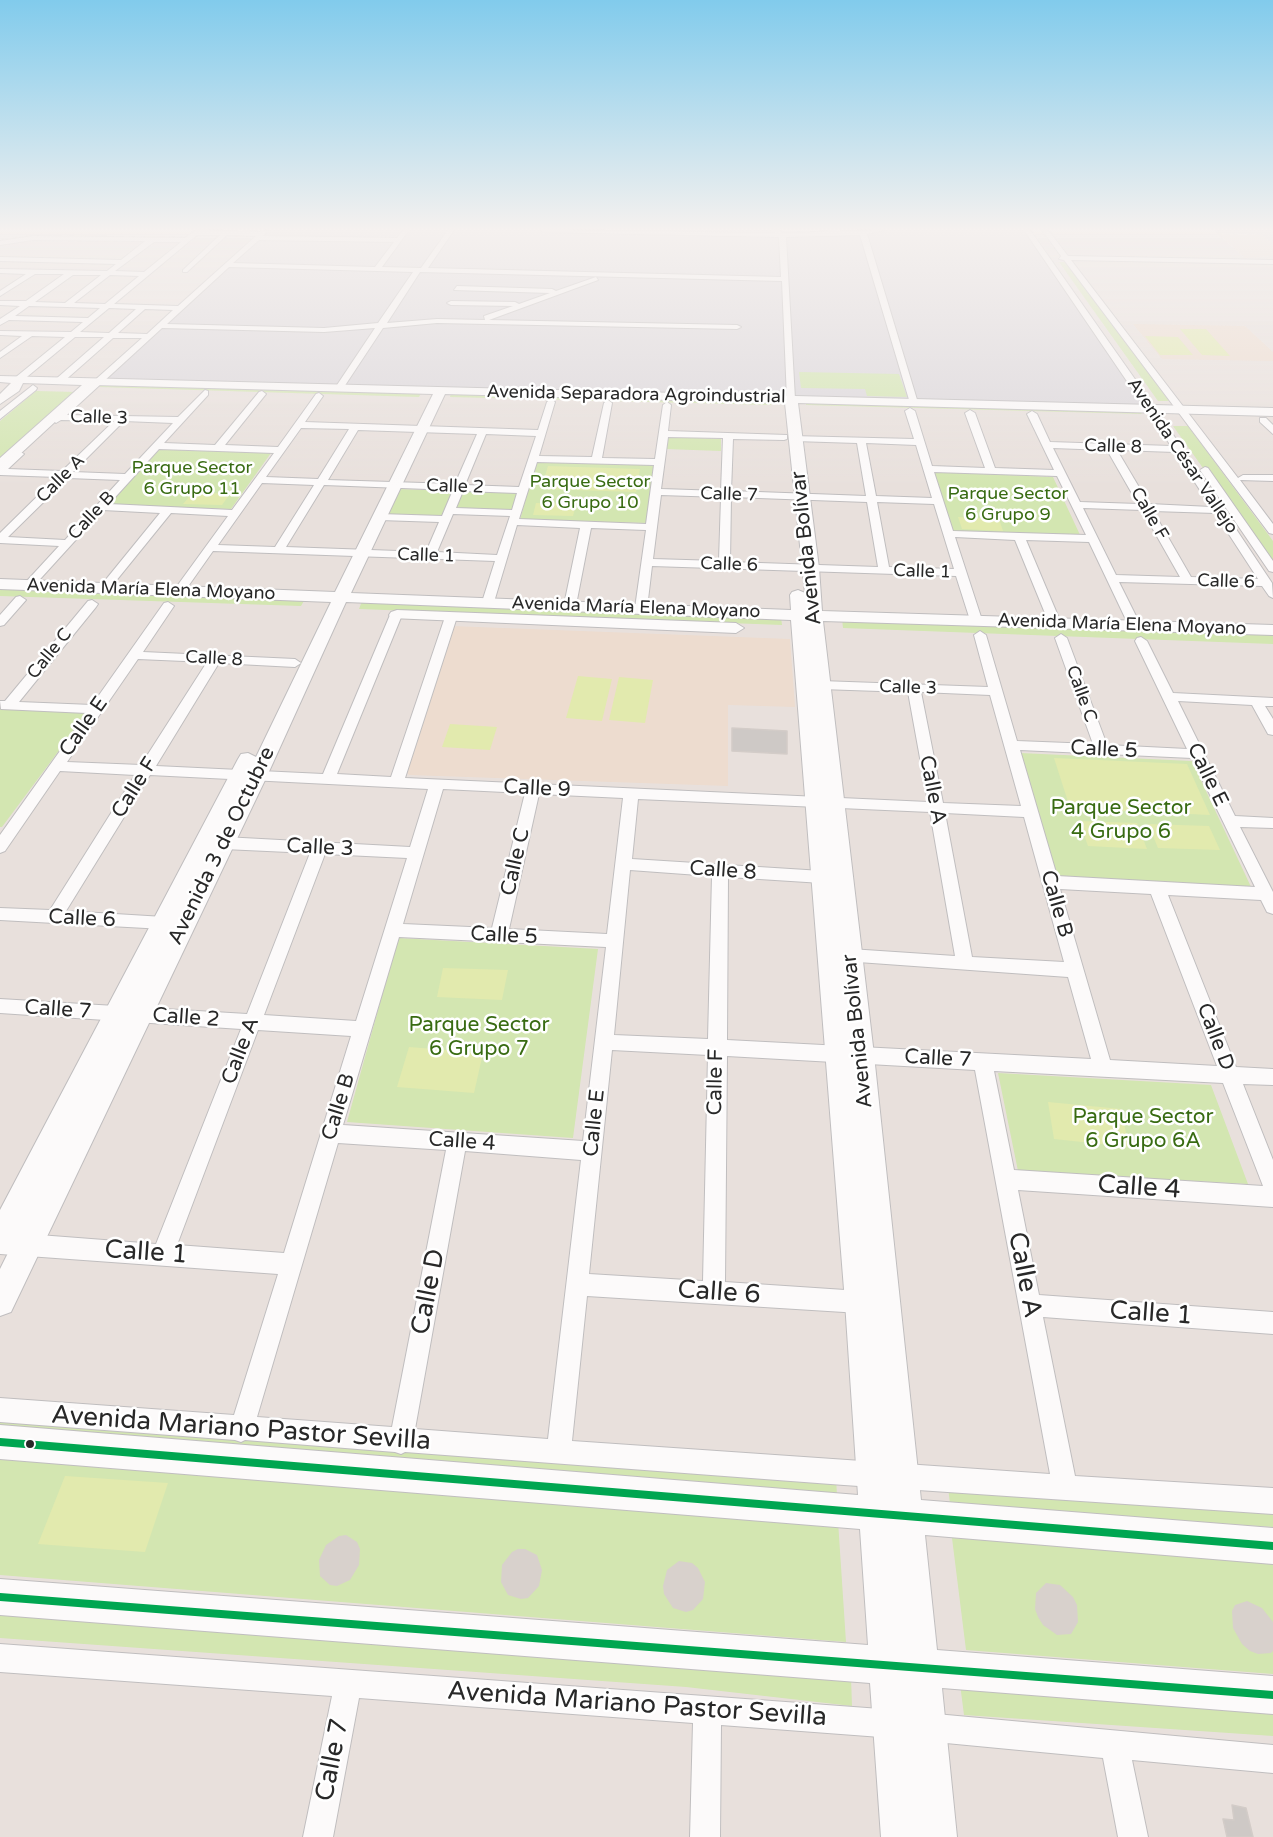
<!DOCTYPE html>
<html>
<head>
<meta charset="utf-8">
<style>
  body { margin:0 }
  canvas { display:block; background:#e8e0dc }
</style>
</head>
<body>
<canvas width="1273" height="1837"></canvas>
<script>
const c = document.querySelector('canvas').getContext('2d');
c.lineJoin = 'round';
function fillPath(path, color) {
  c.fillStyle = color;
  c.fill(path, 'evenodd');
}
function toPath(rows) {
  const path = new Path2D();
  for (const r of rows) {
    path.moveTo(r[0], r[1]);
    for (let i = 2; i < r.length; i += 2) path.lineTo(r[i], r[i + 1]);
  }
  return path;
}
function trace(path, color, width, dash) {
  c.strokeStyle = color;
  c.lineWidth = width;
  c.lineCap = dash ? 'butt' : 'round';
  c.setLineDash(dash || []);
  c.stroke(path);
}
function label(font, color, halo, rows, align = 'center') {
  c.font = font + ' "Varela Round",sans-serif';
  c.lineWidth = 5;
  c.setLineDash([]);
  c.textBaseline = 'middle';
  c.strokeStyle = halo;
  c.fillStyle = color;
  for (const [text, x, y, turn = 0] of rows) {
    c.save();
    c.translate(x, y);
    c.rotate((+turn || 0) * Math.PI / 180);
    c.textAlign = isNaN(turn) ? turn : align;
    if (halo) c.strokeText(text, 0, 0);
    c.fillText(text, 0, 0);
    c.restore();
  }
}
fillPath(toPath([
  [266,230,770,230,777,233,876,230,1024,230,1146,407,100,380],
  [1214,230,1273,230,1273,244,1262,235,1218,233]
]), '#dcd8dc');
fillPath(toPath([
  [1218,234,1262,235,1273,244,1273,256,1245,258],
  [1133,324,1245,326,1273,352,1273,361,1162,359],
  [451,626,790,639,795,707,728,705,728,786,409,775,407,773]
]), '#eddccf');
fillPath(toPath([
  [1059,262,1067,262,1169,401,1158,401],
  [799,372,899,374,907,397,867,396,865,389,801,388],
  [104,384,421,393,419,397,99,387],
  [36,391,76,392,0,459,0,421],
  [451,393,771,401,771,405,450,397],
  [806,402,1139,411,1142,414,806,405],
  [1173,426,1188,426,1273,541,1273,566],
  [667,437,721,439,721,451,665,449],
  [158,449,271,453,231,509,108,505],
  [536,462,656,465,649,523,520,520],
  [934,472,1053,477,1081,537,953,532],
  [397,489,453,491,442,517,384,515],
  [462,491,519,493,514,510,455,508],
  [0,587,305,599,301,606,0,596],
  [362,601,781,617,782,625,359,609],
  [842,619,1273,635,1273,644,843,628],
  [0,708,87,713,2,827,0,827],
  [1020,753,1192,761,1252,889,1055,879],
  [398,938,598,949,573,1138,347,1122],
  [998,1073,1211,1085,1248,1184,1018,1171],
  [0,1415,836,1477,837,1496,0,1429],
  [0,1459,838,1521,846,1642,0,1575],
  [948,1487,1273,1514,1273,1527,950,1504],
  [952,1538,1273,1561,1273,1674,966,1650],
  [0,1607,851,1677,852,1706,686,1687,0,1638],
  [960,1684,1273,1708,1273,1736,964,1715]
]), '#d3e6b1');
fillPath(toPath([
  [1180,329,1206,329,1230,356,1202,355],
  [1145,336,1178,337,1193,355,1160,355],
  [548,466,640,469,636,492,541,489],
  [193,492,230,494,222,505,183,504],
  [536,503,576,504,573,516,533,515],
  [958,517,999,519,1003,531,962,529],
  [578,676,612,679,602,721,566,718],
  [619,677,653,680,645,723,609,720],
  [450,724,497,727,490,750,442,747],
  [1054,758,1187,764,1210,815,1070,808],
  [1079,821,1137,823,1147,849,1088,846],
  [1148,824,1209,826,1220,850,1158,848],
  [443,968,508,970,502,1000,437,997],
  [409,1047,483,1053,474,1093,397,1087],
  [1048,1102,1121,1109,1129,1147,1054,1139],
  [65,1476,168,1483,145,1552,38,1544]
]), '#e2eaae');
fillPath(toPath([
  [346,1535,357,1542,360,1549,359,1565,350,1580,337,1586,330,1585,320,1576,319,1560,326,1545,339,1536],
  [518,1549,525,1549,537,1555,542,1570,539,1586,528,1598,521,1599,508,1595,501,1582,502,1565,512,1552],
  [679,1561,692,1563,698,1568,705,1582,703,1599,693,1610,686,1612,673,1608,664,1594,663,1586,667,1570],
  [1046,1583,1060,1585,1073,1597,1077,1605,1078,1622,1071,1634,1057,1635,1043,1625,1038,1617,1035,1609,1036,1593],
  [1247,1601,1262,1608,1273,1622,1273,1651,1271,1653,1258,1654,1250,1651,1242,1644,1233,1628,1232,1611,1235,1605]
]), '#d8d1cc');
const building = toPath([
  [732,728,787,731,787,754,732,751,732,728],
  [1232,1805,1246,1808,1253,1837,1227,1837,1223,1819,1234,1820,1232,1805]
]);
fillPath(building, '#cec9c6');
trace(building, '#d3ccc8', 1.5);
const street = toPath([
  [196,230,260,232,269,230,263,236,397,238,403,230,409,230,382,267,421,268,448,230,454,230,428,268,781,277,779,237,543,232,540,230,775,233,772,230,779,230,783,233,885,230,867,234,918,403,914,406,910,403,860,235,786,237,795,399,791,402,787,399,782,281,420,272,387,323,437,319,485,320,484,316,513,306,451,305,447,303,451,301,515,302,519,304,550,293,454,290,457,286,552,289,556,291,596,277,598,280,489,320,737,325,741,327,737,329,437,323,383,328,342,390,339,391,335,388,375,328,324,332,162,328,67,415,178,417,205,390,208,391,208,395,164,443,215,445,259,392,262,391,266,394,225,445,278,447,316,394,319,393,323,396,305,422,538,430,547,402,551,399,555,402,539,456,592,457,604,403,608,400,612,403,602,458,655,459,663,405,667,402,671,405,668,431,787,435,787,439,784,440,733,439,731,491,866,496,857,443,795,441,790,438,792,436,914,439,905,411,910,408,915,411,932,466,985,468,965,413,970,410,975,413,995,468,1054,470,1027,414,1032,411,1037,414,1050,442,1171,446,1024,230,1030,230,1156,409,1272,583,1273,598,1269,596,1262,586,1119,582,1141,626,1135,630,1129,626,1089,542,1026,540,1061,623,1055,627,1049,623,1015,540,955,537,982,620,980,623,976,624,970,620,956,576,652,566,647,608,641,612,635,608,646,530,591,528,576,605,570,609,564,605,580,528,517,525,494,602,488,606,482,602,495,561,213,551,182,595,178,597,172,593,228,516,171,513,107,592,103,593,99,592,99,588,160,513,103,510,32,588,24,588,24,584,59,546,0,543,0,533,57,477,0,475,0,467,19,451,24,454,8,469,62,471,114,421,61,420,56,423,50,417,57,414,142,338,113,338,62,383,56,383,56,379,104,337,75,337,22,381,16,381,16,377,65,337,32,336,0,358,0,352,22,336,0,335,0,331,71,332,83,322,9,320,0,325,0,319,20,306,0,305,0,301,26,301,64,274,35,274,0,296,0,291,26,274,0,273,0,269,107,271,116,264,0,261,0,257,121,260,145,241,33,240,0,245,0,241,33,236,185,238,196,230],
  [197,235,220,235,183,270,183,272,187,272,227,235,256,236,178,306,114,304,197,235],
  [259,240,394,242,375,267,233,263,259,240],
  [154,242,181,242,144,272,115,271,154,242],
  [229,267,377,271,413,272,378,323,324,328,167,324,229,267],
  [73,275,101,275,65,303,35,302,73,275],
  [110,275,139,276,105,304,74,303,110,275],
  [29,306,67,307,100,308,88,318,15,316,29,306],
  [109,308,136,309,109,333,80,332,109,308],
  [145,309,173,310,147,334,118,333,145,309],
  [124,421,173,423,125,474,73,472,124,421],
  [301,428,349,429,318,479,266,477,301,428],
  [358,430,477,434,455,484,328,480,358,430],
  [486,434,536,436,519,487,465,485,486,434],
  [668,437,723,438,721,491,661,489,668,437],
  [866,443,916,445,932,498,876,496,866,443],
  [1053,448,1107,450,1138,504,1080,502,1053,448],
  [159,449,218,451,274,453,232,510,109,504,159,449],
  [1117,450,1175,452,1211,507,1149,504,1117,450],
  [537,462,654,465,646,524,519,519,537,462],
  [934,472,1057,476,1086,535,953,531,934,472],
  [68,478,120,480,65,540,8,537,68,478],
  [262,483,314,485,275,547,218,545,262,483],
  [324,485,453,490,442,516,380,514,375,517,380,520,439,522,426,552,286,547,324,485],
  [463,491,517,493,512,510,456,508,463,491],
  [661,495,721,497,719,561,653,559,661,495],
  [731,497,867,502,878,567,730,562,731,497],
  [877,502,934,504,954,569,889,567,877,502],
  [1083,508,1142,510,1180,577,1116,575,1083,508],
  [1153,511,1215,513,1258,579,1191,577,1153,511],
  [453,514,510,516,497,555,437,552,453,514],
  [1042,230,1048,230,1068,256,1273,260,1273,264,1071,260,1238,478,1243,475,1273,475,1273,481,1240,480,1273,524,1273,534,1269,533,1064,260,1059,259,1061,256,1042,230],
  [33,385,37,388,36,390,0,419,0,411,33,385],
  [1260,418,1266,418,1273,425,1273,434,1260,422,1260,418],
  [1205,467,1208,468,1273,561,1273,572,1269,571,1200,470,1205,467],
  [20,596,26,600,4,625,0,626,0,615,16,597,20,596],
  [92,600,98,604,96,607,19,702,92,705,164,603,168,602,174,606,143,652,295,659,301,663,295,667,219,663,156,766,323,774,390,615,396,611,402,615,337,774,391,777,445,617,451,613,457,617,405,778,928,802,908,692,821,689,814,685,821,681,988,687,974,635,980,631,986,635,1017,741,1093,744,1055,638,1061,634,1067,638,1107,745,1187,749,1135,641,1137,638,1141,637,1147,641,1173,693,1273,698,1273,706,1265,706,1273,719,1273,735,1268,734,1252,705,1178,701,1235,816,1273,818,1273,828,1240,827,1273,892,1273,914,1267,912,1261,900,1168,895,1236,1067,1273,1069,1273,1085,1243,1084,1273,1160,1273,1207,1018,1190,1039,1295,1273,1312,1273,1334,1043,1317,1075,1476,1273,1488,1273,1514,844,1485,405,1452,401,1454,395,1452,245,1440,241,1442,235,1440,0,1422,0,1398,234,1415,278,1274,0,1254,0,1232,156,1244,241,1029,0,1013,0,999,247,1014,310,853,224,849,219,847,216,843,219,839,224,837,410,847,428,789,150,775,66,911,164,917,170,918,172,923,170,928,164,929,0,920,0,908,50,910,135,775,60,771,5,851,0,853,0,835,87,713,1,709,0,701,5,701,88,601,92,600],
  [138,659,207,662,141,765,67,762,138,659],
  [921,692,990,695,1021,806,943,803,921,692],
  [1020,750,1192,758,1255,887,1057,876,1020,750],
  [443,789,525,793,492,928,403,924,443,789],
  [539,794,623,798,607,934,509,929,539,794],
  [638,799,930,812,955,956,850,949,844,951,841,956,844,961,1068,977,1091,1059,727,1040,728,877,822,883,828,881,830,877,828,873,822,871,632,859,638,799],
  [945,813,1024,817,1064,962,972,957,945,813],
  [325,854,407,858,356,1021,264,1015,325,854],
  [630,870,712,876,708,1039,614,1035,630,870],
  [1060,889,1151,894,1217,1066,1110,1060,1060,889],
  [399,937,606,947,583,1141,343,1125,399,937],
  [258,1030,351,1036,284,1253,177,1245,258,1030],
  [612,1050,708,1055,703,1281,589,1274,612,1050],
  [727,1056,975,1070,1050,1474,572,1441,587,1296,860,1313,868,1310,871,1302,868,1294,860,1291,725,1282,727,1056],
  [994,1071,1223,1083,1263,1186,1014,1170,994,1071],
  [338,1143,446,1150,392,1427,257,1417,338,1143],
  [465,1151,581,1160,548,1439,415,1429,465,1151],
  [0,1644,894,1710,904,1714,908,1724,904,1734,894,1738,721,1725,720,1837,690,1837,693,1723,359,1698,333,1837,303,1837,332,1696,0,1672,0,1644],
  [925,1713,1273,1745,1273,1773,1132,1760,1148,1837,1118,1837,1103,1758,925,1741,915,1737,911,1727,915,1717,925,1713]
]);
const secondary = toPath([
  [0,376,1273,408,1273,416,798,403,819,568,822,611,1273,625,1273,635,823,621,874,1055,921,1500,1273,1528,1273,1564,925,1535,937,1650,1273,1676,1273,1714,942,1688,957,1837,881,1837,870,1683,0,1615,0,1579,868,1645,860,1529,0,1459,0,1425,858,1495,845,1302,791,620,346,602,267,776,11,1312,0,1316,0,1269,9,1251,0,1254,0,1210,238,759,241,754,248,753,256,757,331,602,0,589,0,579,335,592,433,394,95,385,5,468,0,469,0,458,82,385,23,383,19,391,0,404,0,394,11,383,0,382,0,376],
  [445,394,785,403,805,593,798,590,792,592,790,595,791,610,351,593,445,394],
  [397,610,736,623,744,628,736,633,391,618,389,615,391,612,397,610]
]);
trace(street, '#c0bebf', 2);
trace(secondary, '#c0bebf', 2);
fillPath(street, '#fcfafa');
fillPath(secondary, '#fcfafa');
trace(toPath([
  [0,1442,1273,1546],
  [0,1597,1273,1695]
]), '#00a651', 8);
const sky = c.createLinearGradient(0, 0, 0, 487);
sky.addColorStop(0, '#81cbec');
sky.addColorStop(0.47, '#f5f1ef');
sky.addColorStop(1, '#f5f1ef00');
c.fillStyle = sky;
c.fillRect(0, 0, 1273, 487);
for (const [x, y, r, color] of [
  [30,1444,5,"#282828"]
]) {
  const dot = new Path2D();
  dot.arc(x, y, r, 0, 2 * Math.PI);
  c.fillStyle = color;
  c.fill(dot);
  trace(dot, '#fff', 2);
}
label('18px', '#282828', '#fff', [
  ["Avenida Separadora Agroindustrial",636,395,1],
  ["Calle 3",99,418,2],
  ["Calle 8",1113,447,2],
  ["Avenida César Vallejo",1182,456,56],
  ["Calle A",61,479,-45],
  ["Calle 2",455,487,2],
  ["Calle 7",729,495,2],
  ["Calle F",1149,514,60],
  ["Calle B",92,516,-47],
  ["Calle 1",426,556,2],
  ["Calle 6",729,565,2],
  ["Calle 1",922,572,2],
  ["Calle 6",1226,582,2],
  ["Avenida María Elena Moyano",151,590,2],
  ["Avenida María Elena Moyano",636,608,2],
  ["Avenida María Elena Moyano",1122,625,2],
  ["Calle C",50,654,-51],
  ["Calle 8",214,659,3],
  ["Calle 3",908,688,2],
  ["Calle C",1081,694,70]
]);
label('18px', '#386b12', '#fff', [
  ["Parque Sector",192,468],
  ["6 Grupo 11",192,489],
  ["Parque Sector",590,482],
  ["6 Grupo 10",590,503],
  ["Parque Sector",1008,494],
  ["6 Grupo 9",1008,515]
]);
label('21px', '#282828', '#fff', [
  ["Avenida Bolívar",807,548,-96],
  ["Calle E",84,727,-55],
  ["Calle 5",1104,750,3],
  ["Calle E",1207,775,64],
  ["Calle F",135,788,-58],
  ["Calle 9",537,789,3],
  ["Calle A",932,790,79],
  ["Avenida 3 de Octubre",222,846,-64],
  ["Calle 3",320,848,3],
  ["Calle C",516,862,-77],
  ["Calle 8",723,871,4],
  ["Calle B",1056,904,74],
  ["Calle 6",82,919,3],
  ["Calle 5",504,936,3],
  ["Calle 7",58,1010,4],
  ["Calle 2",186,1018,4],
  ["Avenida Bolívar",858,1031,-96],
  ["Calle D",1215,1037,69],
  ["Calle A",241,1051,-69],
  ["Calle 7",938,1059,3],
  ["Calle F",716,1082,-89],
  ["Calle B",339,1107,-73],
  ["Calle E",595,1123,-84],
  ["Calle 4",462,1142,4]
]);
label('21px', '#386b12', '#fff', [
  ["Parque Sector",1121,808],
  ["4 Grupo 6",1121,832],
  ["Parque Sector",479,1025],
  ["6 Grupo 7",479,1049],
  ["Parque Sector",1143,1117],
  ["6 Grupo 6A",1143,1141]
]);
label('26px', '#282828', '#fff', [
  ["Calle 4",1139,1188,4],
  ["Calle 1",146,1253,4],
  ["Calle A",1024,1275,79],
  ["Calle D",429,1292,-79],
  ["Calle 6",719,1293,4],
  ["Calle 1",1151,1314,4],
  ["Avenida Mariano Pastor Sevilla",241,1429,4],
  ["Avenida Mariano Pastor Sevilla",637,1705,4],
  ["Calle 7",333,1760,-79]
]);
</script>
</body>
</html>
